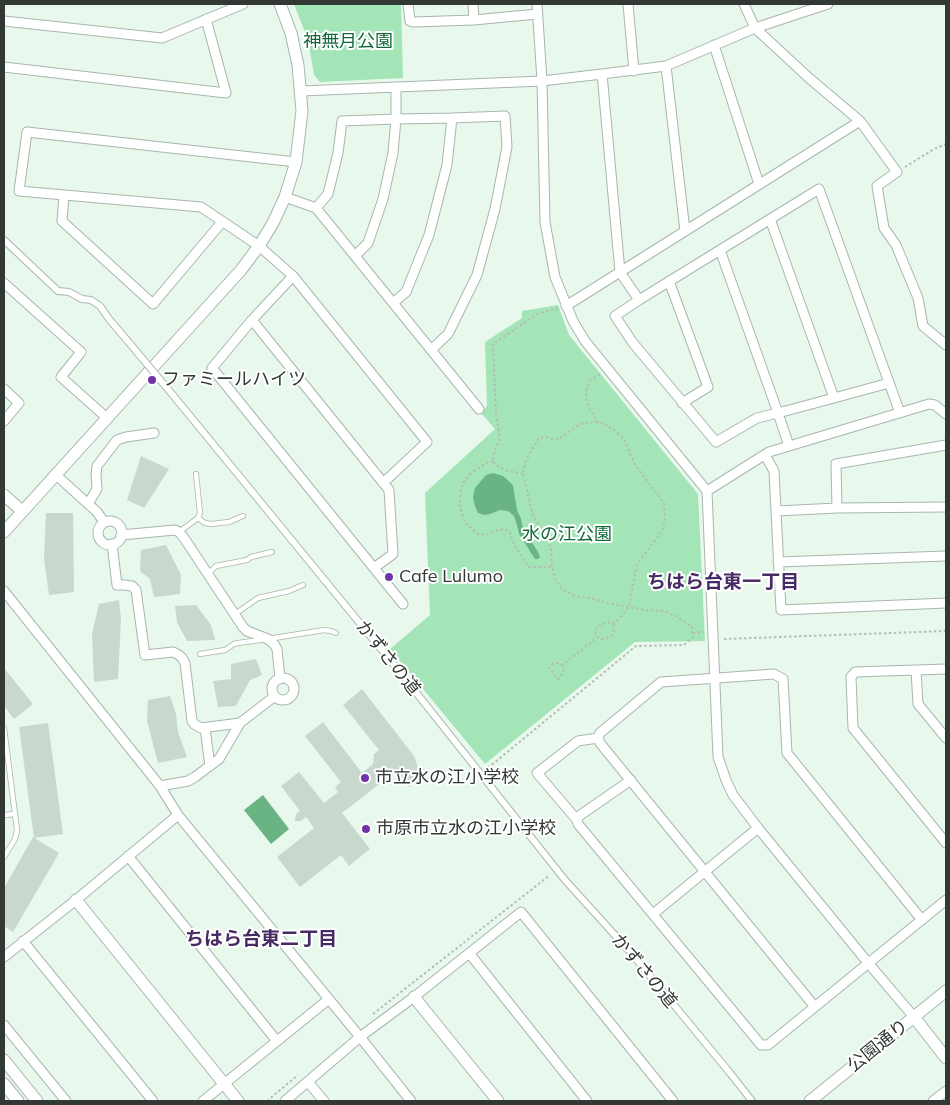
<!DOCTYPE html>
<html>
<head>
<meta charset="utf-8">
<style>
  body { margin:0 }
  #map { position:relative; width:950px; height:1105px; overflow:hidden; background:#e9f8ed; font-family:Mulish,sans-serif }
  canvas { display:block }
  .frame { position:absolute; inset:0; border:5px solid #323834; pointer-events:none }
</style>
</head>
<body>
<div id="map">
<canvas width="950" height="1105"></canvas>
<div class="frame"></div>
</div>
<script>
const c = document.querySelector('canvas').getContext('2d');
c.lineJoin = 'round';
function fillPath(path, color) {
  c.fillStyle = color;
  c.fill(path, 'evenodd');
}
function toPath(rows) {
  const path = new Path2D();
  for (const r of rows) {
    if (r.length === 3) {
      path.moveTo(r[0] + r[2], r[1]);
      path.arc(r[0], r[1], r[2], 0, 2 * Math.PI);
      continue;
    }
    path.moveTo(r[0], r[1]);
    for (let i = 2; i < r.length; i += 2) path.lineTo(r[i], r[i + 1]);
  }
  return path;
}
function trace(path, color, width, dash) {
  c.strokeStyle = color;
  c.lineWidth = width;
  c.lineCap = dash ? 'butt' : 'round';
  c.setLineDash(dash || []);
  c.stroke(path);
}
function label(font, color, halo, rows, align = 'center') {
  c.font = font + ' Mulish,"Noto Sans JP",sans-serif';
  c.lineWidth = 4;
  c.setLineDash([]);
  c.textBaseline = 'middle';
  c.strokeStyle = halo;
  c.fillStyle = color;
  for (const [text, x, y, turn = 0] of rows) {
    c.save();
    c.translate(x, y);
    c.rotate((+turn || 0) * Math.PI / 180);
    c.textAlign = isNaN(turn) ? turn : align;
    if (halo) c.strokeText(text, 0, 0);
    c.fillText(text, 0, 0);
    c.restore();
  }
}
fillPath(toPath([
  [294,4,401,4,403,78,320,82,314,75,308,40],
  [558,305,569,335,698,494,705,641,635,642,485,764,390,649,430,615,425,493,495,429,481,413,487,406,485,342,522,318,522,311]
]), '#a3e5b7');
fillPath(toPath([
  [493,473,503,476,513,485,517,510,521,519,523,528,538,552,540,557,538,559,535,559,519,534,517,525,514,516,508,511,500,510,490,514,484,515,478,513,475,506,473,497,475,488,486,475],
  [263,795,289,829,271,844,244,810]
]), '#6ab383');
fillPath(toPath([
  [141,456,169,469,144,508,127,500],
  [46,513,73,513,74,592,49,595,44,559],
  [166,545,181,575,180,594,154,597,150,579,140,571,141,550],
  [119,600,121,620,118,679,94,682,92,634,99,604],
  [196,605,211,625,215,640,187,641,177,622,175,606],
  [256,659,262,675,250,680,236,706,218,707,213,681,231,679,231,664],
  [4,668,33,704,14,719,4,706],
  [362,689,414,756,417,764,417,778,414,783,409,787,396,771,342,813,370,849,349,866,341,855,300,887,277,857,314,828,306,817,301,821,295,821,296,814,300,811,281,786,299,772,324,803,338,792,335,787,341,782,305,736,323,722,362,773,373,764,374,754,379,750,343,705],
  [170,696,176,714,178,732,187,757,158,763,147,721,148,700],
  [48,723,63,834,34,838,19,727],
  [33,837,59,853,13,932,4,926,4,888]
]), '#c9d8cd');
const service = toPath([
  [198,518,205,523,211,524,229,522,243,516],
  [179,532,198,518,200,513,196,474],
  [208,574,216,566,247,560,251,557,272,552],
  [235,614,258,598,289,591,303,585],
  [200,654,225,650,234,644,238,643,268,639,324,630,331,631,336,633],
  [4,728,17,830,15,839,4,857],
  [4,815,15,814]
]);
const pedestrian = toPath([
  [4,240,58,291,69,292,82,299,91,300,100,306,109,319,126,339],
  [172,394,395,666,565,880,632,954,730,1073,752,1101]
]);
const minor = toPath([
  [408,4,410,21,413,22,474,20,537,14],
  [473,4,474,20],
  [537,4,542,81,545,222,555,277,573,321,585,341,707,491,718,757,726,780,733,795,758,828,869,964,914,1017],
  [628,4,634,71],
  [744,4,755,28,809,78,860,121,897,172,877,186,884,228,896,245,918,298,923,326,946,345],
  [4,21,162,38,243,4],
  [714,45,759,184],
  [666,66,685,231],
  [4,67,226,93,206,19],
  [602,74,620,272,639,300,819,189,900,413],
  [301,91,542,81,602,74,666,66,755,28,828,4],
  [296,162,27,132,19,191,201,207,259,246,293,276,427,442,383,483],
  [64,195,62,221,153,304,222,222],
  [285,197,316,208,328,194,338,153,342,121,396,119,396,87],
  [316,208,479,409],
  [770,219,834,398,889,383],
  [720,250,778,413,834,398],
  [355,256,368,243,383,199,393,153,396,119,452,118],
  [293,276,252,320,389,490,393,554,374,568],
  [669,281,708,387,682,403],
  [4,283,81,352,61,377,107,418],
  [639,300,615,316,633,343,716,442,757,418,778,413,789,446],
  [393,303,406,292,429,235,447,165,452,118,505,116,507,147,495,209,477,275,448,334,431,350],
  [566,306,860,121],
  [252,320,212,368,403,604],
  [4,389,19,403,4,421],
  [765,455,774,471,781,610,946,603],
  [55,474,97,512,104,522],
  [707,491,769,452,929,404,935,405,946,414],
  [88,504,97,489,96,474,97,466,117,440,126,437,154,433],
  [837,508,836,464,946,445],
  [776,511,837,508,946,507],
  [110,533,12],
  [121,535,175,530,179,532,184,538,243,627,247,631,268,639,274,644,277,649,280,679],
  [112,544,117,585,124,585,132,586,136,590,145,655,173,652,179,655,182,658,185,663,192,721,194,724,201,728,240,723],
  [778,562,946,556],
  [4,591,160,786,178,815,360,1037,411,1101],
  [946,669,855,672,851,677,853,728,946,843],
  [916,670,918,704,946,738],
  [283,689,11],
  [205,728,210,766],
  [631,780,579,816,577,820,578,824,761,1045,768,1045,946,900],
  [160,786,188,781,195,777,219,759,240,723,275,696],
  [577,820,537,773,578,741,598,738],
  [128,856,276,1040],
  [653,914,758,828],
  [23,941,153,1101],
  [469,953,587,1101],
  [4,957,76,900,178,815],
  [815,1007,600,743,598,738,600,733,661,682,774,674,783,679,787,753,922,920],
  [4,1025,66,1101],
  [308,1082,324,1101],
  [203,1101,329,999],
  [285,1101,360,1037,414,997,521,912,673,1101],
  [933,1101,946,1091]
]);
const tertiary = toPath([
  [4,495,22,511],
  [4,532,241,270,259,246,273,223,285,197,296,162,302,111,298,65,291,33,280,4],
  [76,900,238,1101],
  [414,997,498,1101],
  [914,1017,946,1058],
  [4,1060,37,1101],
  [4,1084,18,1101],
  [810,1101,946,991]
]);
trace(service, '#a8b6ac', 6);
trace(pedestrian, '#a8b6ac', 8);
trace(minor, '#a8b6ac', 11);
trace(tertiary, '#a8b6ac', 13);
trace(toPath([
  [905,167,934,149,946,144],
  [598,423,588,406,586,395,587,387,591,380,600,374],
  [493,461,486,463,471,473,464,481,460,494,460,506,463,519,472,529,479,535,487,534,498,530,505,529,510,532,514,545,529,567,552,567],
  [523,474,505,470,496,465,493,461,494,452,500,438,496,414,493,344,537,314,558,308],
  [693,633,704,632],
  [724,639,946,631],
  [563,665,559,663,557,663,552,664,549,668,558,679,563,673,564,669,563,665,597,637],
  [488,768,636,646,684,645,693,637,692,627,676,616,664,611,646,610,629,607,611,604,590,598,575,596,563,590,556,581,552,567,551,549,546,536,533,516,523,474,526,460,534,446,539,438,547,437,555,440,562,437,580,424,593,422,603,423,614,430,624,439,635,465,664,503,665,516,663,529,657,538,637,564,629,607,619,619,613,624,608,622,598,626,595,631,597,637,602,639,607,638,612,635,614,630,613,624],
  [373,1014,550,875],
  [267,1101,298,1075]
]), '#b2beb5', 2, [2.5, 2.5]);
trace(service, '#fff', 4.5);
trace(pedestrian, '#fff', 6);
trace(minor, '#fff', 9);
trace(tertiary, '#fff', 11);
const pedestrianBridge = toPath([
  [126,339,172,394]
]);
trace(pedestrianBridge, '#a8b6ac', 8, []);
trace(pedestrianBridge, '#fff', 6);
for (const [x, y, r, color] of [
  [152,380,5,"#7033a8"],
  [389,577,5,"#7033a8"],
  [365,778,5,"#7033a8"],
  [366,829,5,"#7033a8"]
]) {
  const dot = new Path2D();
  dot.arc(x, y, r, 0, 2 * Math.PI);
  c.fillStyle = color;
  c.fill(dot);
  trace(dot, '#fff', 2);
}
label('18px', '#13683a', '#fff', [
  ["神無月公園",348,42],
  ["水の江公園",567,535]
]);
label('18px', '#323834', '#fff', [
  ["ファミールハイツ",162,380],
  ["Cafe Lulumo",399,577],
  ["市立水の江小学校",375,778],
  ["市原市立水の江小学校",376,829]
], 'left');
label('18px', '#323834', '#fff', [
  ["かずさの道",388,658,51],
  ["かずさの道",644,971,50],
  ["公園通り",878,1046,-39]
]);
label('bold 19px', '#472b65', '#fff', [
  ["ちはら台東一丁目",723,582],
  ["ちはら台東二丁目",261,939]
]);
</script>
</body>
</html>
